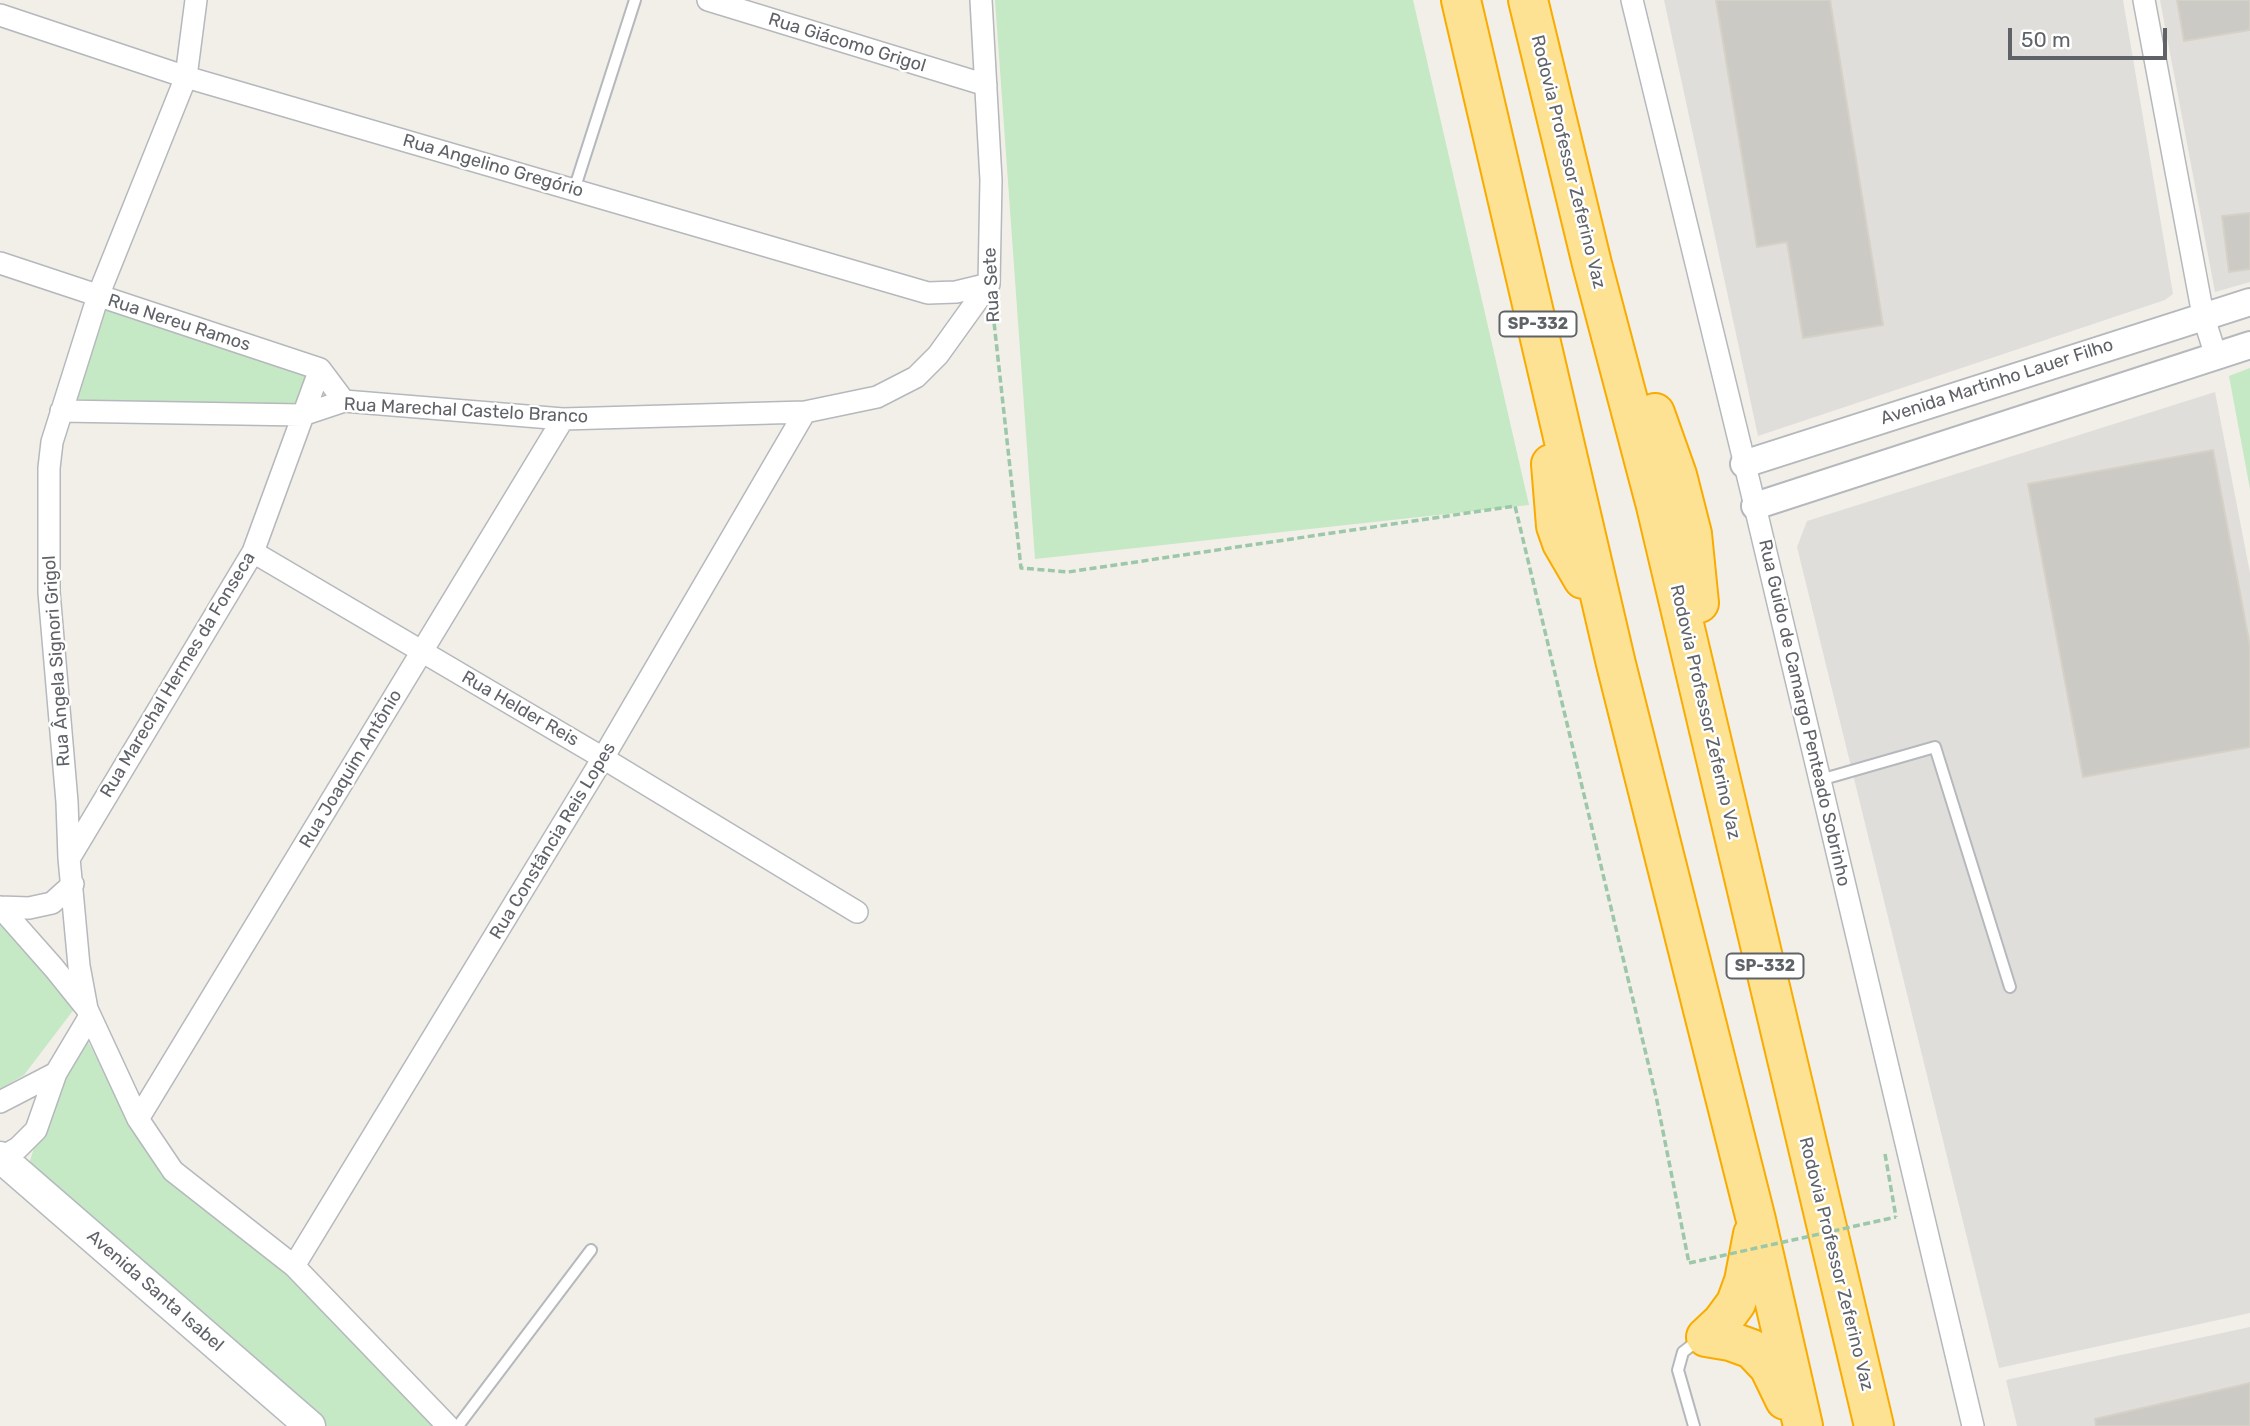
<!DOCTYPE html>
<html>
<head>
<meta charset="utf-8">
<style>
  body { margin:0 }
  #map { position:relative; width:2250px; height:1426px; overflow:hidden; background:#f1efe8; font-family:Rubik,sans-serif }
  canvas { display:block }
  .scale { position:absolute; left:2008px; top:28px; width:159px; height:32px; box-sizing:border-box; border:4px solid #5f6368; border-top:0; padding-left:9px; font-size:21px; line-height:24px; white-space:nowrap; color:#5f6368; -webkit-text-stroke:5px #fff; paint-order:stroke }
</style>
</head>
<body>
<div id="map">
<canvas width="2250" height="1426"></canvas>
<div class="scale">50 m</div>
</div>
<script>
const c = document.querySelector('canvas').getContext('2d');
c.lineJoin = 'round';
function fillPath(path, color) {
  c.fillStyle = color;
  c.fill(path, 'evenodd');
}
function toPath(rows) {
  const path = new Path2D();
  for (const r of rows) {
    path.moveTo(r[0], r[1]);
    for (let i = 2; i < r.length; i += 2) path.lineTo(r[i], r[i + 1]);
  }
  return path;
}
function trace(path, color, width, dash) {
  c.strokeStyle = color;
  c.lineWidth = width;
  c.lineCap = dash ? 'butt' : 'round';
  c.setLineDash(dash || []);
  c.stroke(path);
}
function label(font, color, halo, rows, align = 'center') {
  c.font = font + ' Rubik,sans-serif';
  c.lineWidth = 5;
  c.setLineDash([]);
  c.textBaseline = 'middle';
  c.strokeStyle = halo;
  c.fillStyle = color;
  for (const [text, x, y, turn = 0] of rows) {
    c.save();
    c.translate(x, y);
    c.rotate((+turn || 0) * Math.PI / 180);
    c.textAlign = isNaN(turn) ? turn : align;
    if (halo) c.strokeText(text, 0, 0);
    c.fillText(text, 0, 0);
    c.restore();
  }
}
fillPath(toPath([
  [1664,0,2123,0,2173,294,2165,300,1758,436],
  [2160,0,2250,0,2250,282,2215,292],
  [2215,392,2250,573,2250,1313,1999,1368,1797,547,1807,521],
  [2250,1327,2250,1426,2017,1426,2006,1380]
]), '#e0deda');
fillPath(toPath([
  [995,0,1413,0,1529,505,1035,559],
  [100,305,312,367,297,410,71,404],
  [2250,368,2250,489,2229,376],
  [0,912,78,1004,24,1075,0,1089],
  [86,1038,161,1175,290,1274,434,1426,316,1426,29,1164,39,1132,56,1093]
]), '#c5e8c5');
const building = toPath([
  [1716,0,1830,0,1883,325,1803,338,1787,242,1757,247,1716,0],
  [2177,0,2250,0,2250,30,2184,41,2177,0],
  [2250,213,2250,269,2229,272,2222,216,2250,213],
  [2213,450,2250,646,2250,747,2083,777,2028,484,2213,450],
  [2250,1383,2250,1426,2096,1426,2095,1419,2250,1383]
]);
fillPath(building, '#cccac5');
trace(building, '#d6d1c6', 2);
const service = toPath([
  [574,190,635,0],
  [1820,780,1935,747,2010,987],
  [458,1426,591,1250],
  [1694,1426,1678,1370,1683,1352,1700,1339]
]);
const minor = toPath([
  [708,0,986,85],
  [981,0,991,180,989,284],
  [1632,0,1755,506,1973,1426],
  [2144,0,2203,315,2216,356],
  [0,15,186,77,928,293,956,292,989,284],
  [0,263,320,369,344,401],
  [61,411,302,415,344,401,563,419,805,412,877,397,916,377,938,355,989,284],
  [253,552,603,758,857,912],
  [70,857,253,552,320,369],
  [0,907,54,968,87,1009,138,1119,173,1171,294,1266,448,1426],
  [0,907,29,908,52,903,73,884],
  [87,1009,79,966,69,858,67,802,49,592,49,468,52,442,98,296,186,77,196,0],
  [0,1102,56,1073],
  [138,1119,563,419],
  [0,1158,18,1148,36,1130,56,1073,90,1016],
  [294,1266,603,758,805,412]
]);
const tertiary = toPath([
  [1744,464,2250,302],
  [1755,506,2250,345]
]);
const secondary = toPath([
  [0,1157,310,1426]
]);
const motorway = toPath([
  [1461,0,1616,664,1756,1220,1803,1426],
  [1528,0,1592,264,1656,506,1874,1426],
  [1655,413,1677,475,1692,534,1699,603],
  [1551,464,1556,526,1562,543,1583,579],
  [1706,1337,1730,1341,1752,1349,1769,1367,1785,1400],
  [1706,1337,1722,1322,1736,1303,1744,1281,1753,1234]
]);
trace(service, '#b5b8bc', 14);
trace(minor, '#b5b8bc', 24);
trace(tertiary, '#b5b8bc', 30);
trace(secondary, '#b6babf', 33);
trace(motorway, '#f9ab00', 42);
trace(toPath([
  [993,313,1021,568,1068,572,1515,506,1656,1096,1689,1263],
  [1885,1154,1896,1217]
]), '#9cc7a9', 3.5, [7, 3.5]);
trace(service, '#fff', 10);
trace(minor, '#fff', 21);
trace(tertiary, '#fff', 26);
trace(secondary, '#fff', 30);
trace(motorway, '#fde293', 38);
trace(toPath([
  [1689,1263,1896,1217]
]), '#9cc7a9', 3.5, [7, 3.5]);
for (const [x, y, w] of [
  [1538,324,77],
  [1765,966,77]
]) {
  const box = new Path2D();
  box.roundRect(x - w / 2, y - 12.5, w, 25, 5);
  c.fillStyle = '#fff';
  c.fill(box);
  trace(box, '#5f6368', 2);
}
label('bold 16px', '#5f6368', null, [
  ["SP-332",1538,324],
  ["SP-332",1765,966]
]);
label('18px', '#5f6368', '#fff', [
  ["Rua Giácomo Grigol",847,43,17],
  ["Rodovia Professor Zeferino Vaz",1568,162,76],
  ["Rua Angelino Gregório",493,166,16],
  ["Rua Sete",992,285,-93],
  ["Rua Nereu Ramos",179,323,18],
  ["Avenida Martinho Lauer Filho",1997,382,-18],
  ["Rua Marechal Castelo Branco",466,411,3],
  ["Rua Ângela Signori Grigol",57,661,-94],
  ["Rua Marechal Hermes da Fonseca",178,675,-59],
  ["Rua Helder Reis",520,709,30],
  ["Rodovia Professor Zeferino Vaz",1705,712,77],
  ["Rua Guido de Camargo Penteado Sobrinho",1804,713,77],
  ["Rua Joaquim Antônio",351,769,-59],
  ["Rua Constância Reis Lopes",553,841,-59],
  ["Rodovia Professor Zeferino Vaz",1836,1264,76],
  ["Avenida Santa Isabel",155,1291,41]
]);
</script>
</body>
</html>
